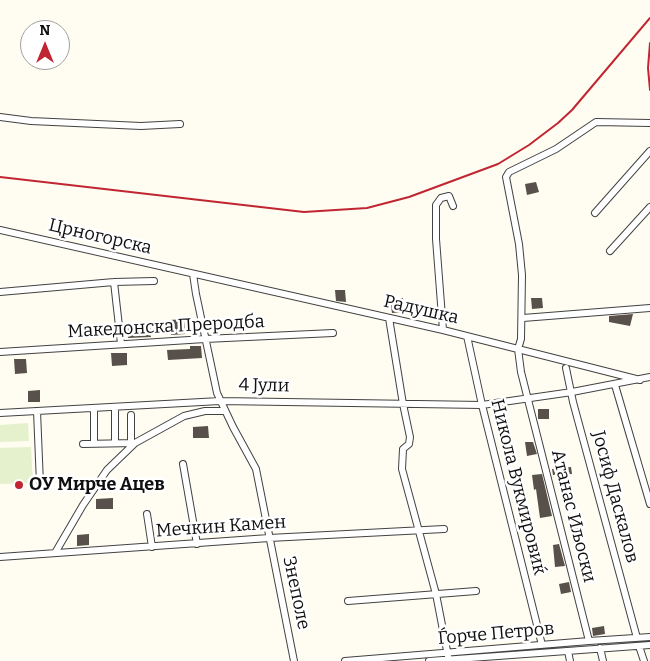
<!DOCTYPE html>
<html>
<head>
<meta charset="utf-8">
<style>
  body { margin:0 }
  #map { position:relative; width:650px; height:661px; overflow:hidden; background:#fffcf1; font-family:Bitter,serif }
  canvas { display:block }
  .north { position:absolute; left:20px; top:20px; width:50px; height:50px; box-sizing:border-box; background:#fff; border:1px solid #9f9f9f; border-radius:50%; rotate:0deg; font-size:14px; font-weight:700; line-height:20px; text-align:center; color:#0f0f0f }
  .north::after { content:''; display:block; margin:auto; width:18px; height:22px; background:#c02632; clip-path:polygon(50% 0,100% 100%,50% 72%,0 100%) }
</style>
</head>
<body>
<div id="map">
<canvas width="650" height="661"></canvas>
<div class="north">N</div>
</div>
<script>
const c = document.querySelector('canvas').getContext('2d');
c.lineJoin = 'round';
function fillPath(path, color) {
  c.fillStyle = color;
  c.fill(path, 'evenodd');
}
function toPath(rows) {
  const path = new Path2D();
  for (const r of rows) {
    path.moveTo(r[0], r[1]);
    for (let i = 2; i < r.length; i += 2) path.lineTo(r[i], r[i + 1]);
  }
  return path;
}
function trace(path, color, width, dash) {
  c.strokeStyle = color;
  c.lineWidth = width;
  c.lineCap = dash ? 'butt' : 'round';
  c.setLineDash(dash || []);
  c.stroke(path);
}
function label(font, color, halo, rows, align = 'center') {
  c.font = font + ' Bitter,serif';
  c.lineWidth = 5;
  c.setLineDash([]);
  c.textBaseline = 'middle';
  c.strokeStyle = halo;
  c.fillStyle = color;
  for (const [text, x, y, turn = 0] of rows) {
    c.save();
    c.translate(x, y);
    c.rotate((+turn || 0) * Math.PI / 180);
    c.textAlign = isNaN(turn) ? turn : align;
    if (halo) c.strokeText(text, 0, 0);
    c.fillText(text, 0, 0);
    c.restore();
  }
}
fillPath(toPath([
  [28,423,29,441,0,442,0,425],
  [31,447,33,483,0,484,0,448]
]), '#e5f1cc');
fillPath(toPath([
  [536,182,539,192,527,195,525,184],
  [335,290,345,290,346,302,336,301],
  [403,298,404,312,392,313,390,299],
  [531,298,542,298,543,308,532,309],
  [633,314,630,326,609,322,609,316],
  [184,319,185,334,171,335,170,320],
  [150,323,151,337,128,338,126,325],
  [190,346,201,346,202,358,168,360,167,350,190,349],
  [111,353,127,353,127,365,112,366],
  [14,359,26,359,27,373,15,374],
  [40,390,40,402,28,402,28,391],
  [538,409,549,409,549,419,538,419],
  [208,426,209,438,193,438,193,427],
  [525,442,533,442,537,454,527,456],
  [571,467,572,474,553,475,552,469],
  [542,474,552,516,540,518,536,489,534,490,532,475],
  [113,498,113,509,96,509,96,499],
  [583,528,583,538,572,539,571,529],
  [89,534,89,545,77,546,77,535],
  [559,544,565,566,555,567,553,545],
  [569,582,571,592,561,594,559,584],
  [604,626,605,634,593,636,592,628]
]), '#58504b');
const minor = toPath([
  [0,117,31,121,141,126,180,124],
  [595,213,650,151],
  [0,230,443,330,640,380],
  [610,251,650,207],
  [193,274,196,294,217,393,233,427,256,469,294,661],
  [114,282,121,344],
  [0,292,114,282,154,281],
  [389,318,403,404,410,437,409,444,403,449,402,469,436,594,449,661],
  [523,318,650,308],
  [443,330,436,239,436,205,441,198,449,196,453,206],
  [467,336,482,405,542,645],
  [0,352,205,339,333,333],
  [566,368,573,402,637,638],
  [615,385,650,504],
  [115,407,115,443],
  [94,408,94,444],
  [37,411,40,484],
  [0,413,220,401,482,405,572,392,650,377],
  [131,415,131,443],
  [83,444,135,443],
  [183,464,197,544],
  [147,514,152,547],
  [55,553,83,505,107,470,135,443,184,416,205,411,225,411],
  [0,557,269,538,444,529],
  [348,601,476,591],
  [589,641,521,372,518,349,521,339,522,275,519,244,506,177,509,172,556,149,596,122,650,123],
  [639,646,644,661],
  [600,648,603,661],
  [568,651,570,661],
  [345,661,589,641,650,637],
  [429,661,650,645]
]);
trace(minor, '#424242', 8);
trace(minor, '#fff', 6);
trace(toPath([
  [650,43,648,68,650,90],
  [0,177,304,212,367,208,409,197,498,164,529,145,558,123,572,110,650,18]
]), '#c02632', 2);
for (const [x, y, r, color] of [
  [19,485,5,"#c02632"]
]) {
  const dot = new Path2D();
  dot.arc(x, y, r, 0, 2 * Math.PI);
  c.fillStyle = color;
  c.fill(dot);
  trace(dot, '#fff', 2);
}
label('18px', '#0f0f0f', '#fff', [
  ["Црногорска",100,237,13],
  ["Радушка",421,310,13],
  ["Македонска Преродба",166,327,-3],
  ["4 Јули",264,386,1],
  ["Никола Вукмировиќ",518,487,76],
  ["Јосиф Даскалов",615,497,75],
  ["Aтанас Иљоски",573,516,76],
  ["Мечкин Камен",221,527,-4],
  ["Знеполе",296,593,78],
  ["Ѓорче Петров",496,634,-5]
]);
label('bold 18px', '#0f0f0f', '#fff', [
  ["ОУ Мирче Ацев",29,485]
], 'left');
</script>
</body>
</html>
